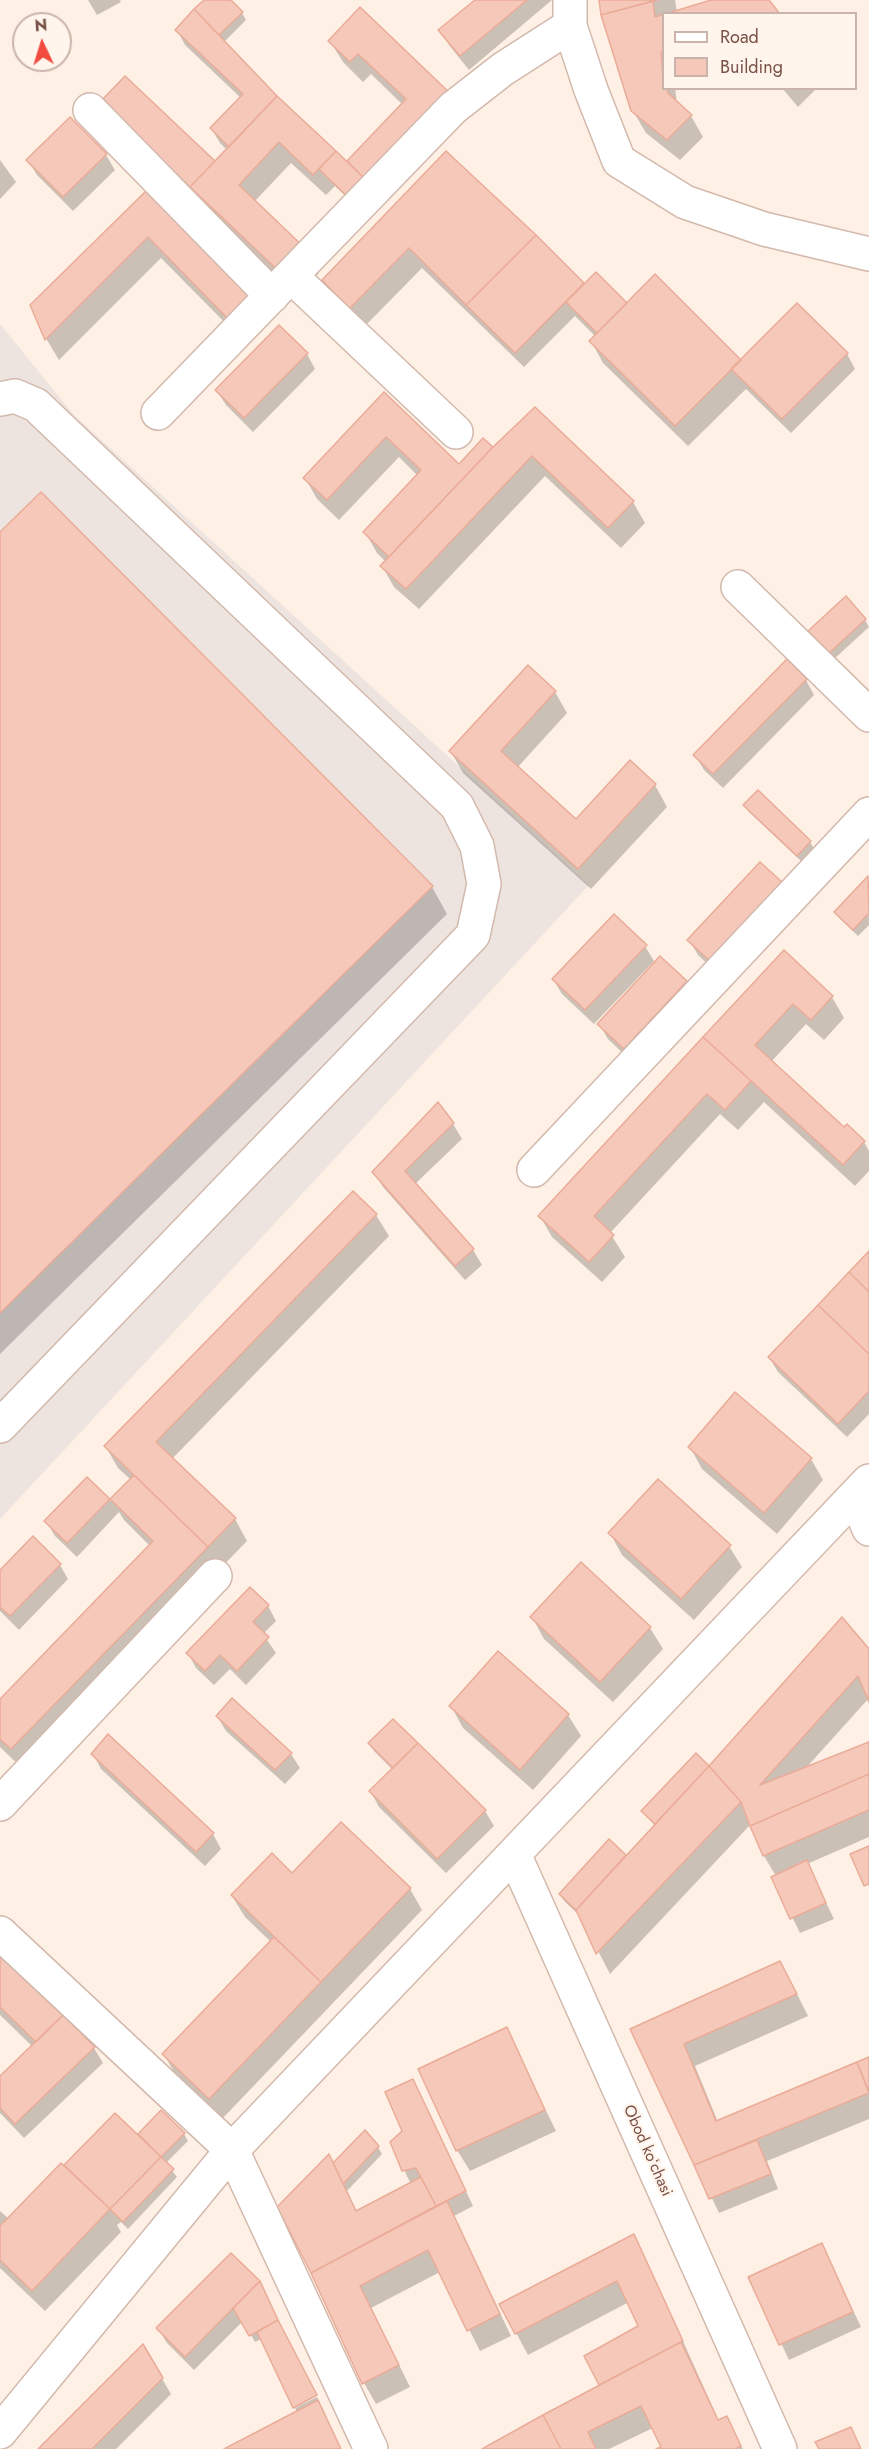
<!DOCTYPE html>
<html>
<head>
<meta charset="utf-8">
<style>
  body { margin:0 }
  #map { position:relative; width:869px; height:2449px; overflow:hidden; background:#fef0e4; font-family:Jost,sans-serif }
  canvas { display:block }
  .legend { position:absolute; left:662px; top:12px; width:195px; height:78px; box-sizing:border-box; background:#fff5ec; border:2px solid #c9b3aa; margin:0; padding:8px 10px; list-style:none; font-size:18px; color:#795147 }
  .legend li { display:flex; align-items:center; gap:12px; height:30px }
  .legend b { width:30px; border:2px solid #c9b3aa }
  .north { position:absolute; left:12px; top:12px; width:60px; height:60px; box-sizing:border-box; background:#fff5ec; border:2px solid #c9b3aa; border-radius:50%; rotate:356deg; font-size:16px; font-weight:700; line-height:24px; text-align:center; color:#795147 }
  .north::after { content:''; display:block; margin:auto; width:21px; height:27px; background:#f24c3f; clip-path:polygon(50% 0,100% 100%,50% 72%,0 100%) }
</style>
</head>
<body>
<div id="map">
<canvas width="869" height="2449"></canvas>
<ul class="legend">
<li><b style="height:8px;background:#fff"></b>Road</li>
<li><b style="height:16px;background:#f6c8b9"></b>Building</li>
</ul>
<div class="north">N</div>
</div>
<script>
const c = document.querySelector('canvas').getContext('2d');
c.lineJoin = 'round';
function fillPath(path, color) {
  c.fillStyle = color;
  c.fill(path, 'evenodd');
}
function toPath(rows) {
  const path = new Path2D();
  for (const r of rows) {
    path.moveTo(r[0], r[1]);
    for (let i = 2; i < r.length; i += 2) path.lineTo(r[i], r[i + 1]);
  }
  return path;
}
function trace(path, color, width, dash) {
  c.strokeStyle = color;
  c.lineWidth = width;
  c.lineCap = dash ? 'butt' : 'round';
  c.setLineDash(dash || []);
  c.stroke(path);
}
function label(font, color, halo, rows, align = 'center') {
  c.font = font + ' Jost,sans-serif';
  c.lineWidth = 5;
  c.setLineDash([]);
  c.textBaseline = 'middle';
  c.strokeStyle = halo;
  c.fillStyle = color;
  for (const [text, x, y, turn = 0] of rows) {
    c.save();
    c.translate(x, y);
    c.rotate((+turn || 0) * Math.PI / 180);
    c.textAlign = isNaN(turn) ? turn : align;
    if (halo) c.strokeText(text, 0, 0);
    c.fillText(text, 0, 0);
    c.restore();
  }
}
fillPath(toPath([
  [0,324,74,415,589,885,0,1519]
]), '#eee4df');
fillPath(toPath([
  [88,0,120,0,121,2,97,15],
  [206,0,229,0,242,13,246,20,224,42,276,97,352,168,349,161,403,105,371,74,363,82,343,62,330,41,360,10,465,119,383,204,372,193,358,208,335,186,326,195,291,163,254,202,307,252,319,273,297,296,111,117,215,163,227,150,220,143,211,128,241,98,185,45,177,30],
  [477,0,552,0,469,70,449,45,440,30],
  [601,0,675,0,677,12,716,0,767,0,778,14,664,14,664,88,675,88,677,103,691,116,703,137,680,160,646,133,633,111],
  [782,88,817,88,798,107],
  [446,153,584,285,741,362,847,354,855,369,791,433,746,389,688,446,603,363,591,341,596,337,575,316,524,367,422,268,362,329,336,302,324,280],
  [106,155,115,170,73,211,37,175,28,160],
  [0,160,16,182,0,199],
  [146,193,256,303,268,325,247,345,161,258,59,360,47,340,32,305],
  [307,354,315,369,253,432,226,405,217,391],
  [384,394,459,466,493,450,535,409,633,502,645,523,621,548,545,476,419,609,394,587,382,566,386,562,377,553,365,532,418,476,399,457,339,520,317,499,305,478],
  [41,494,432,887,447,914,0,1354,0,534],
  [865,620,869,627,833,660,810,632],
  [806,680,814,695,723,788,704,770,695,755],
  [555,692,567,713,517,768,576,821,630,762,655,785,667,807,591,889,463,773,451,752],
  [745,805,810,842,814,849,802,862,749,812],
  [868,879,869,925,858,936,840,919,836,912],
  [781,883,789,898,718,974,698,955,689,940],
  [645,946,654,961,594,1024,562,994,553,979],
  [784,952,832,997,844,1018,824,1040,806,1024,771,1062,845,1129,864,1142,869,1151,869,1171,855,1186,764,1102,738,1130,720,1114,610,1233,625,1257,602,1282,552,1237,540,1216],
  [686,982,694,997,633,1063,608,1039,599,1024],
  [453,1124,462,1139,415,1184,473,1250,482,1265,465,1280,383,1187,374,1172],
  [376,1215,389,1236,172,1459,235,1519,247,1541,24,1770,0,1747,0,1701,150,1546,124,1520,119,1512,77,1557,55,1536,46,1521,87,1479,110,1501,131,1480,118,1468,106,1447],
  [869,1253,869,1414,847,1437,778,1372,769,1357],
  [690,1447,811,1459,823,1480,777,1534,702,1469],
  [610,1533,729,1546,742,1567,694,1620,622,1555],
  [581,1564,650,1628,663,1649,613,1702,544,1639,532,1617],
  [60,1565,68,1579,19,1630,0,1611,0,1572],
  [268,1606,276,1621,263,1634,276,1653,246,1685,230,1669,214,1685,196,1668,188,1653],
  [842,1619,869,1651,869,1698,806,1768,869,1743,869,1837,807,1864,834,1919,800,1933,773,1878,776,1876,764,1856,751,1824,610,1974,580,1916,565,1902,560,1895,609,1841,626,1857,655,1826,643,1812,708,1767],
  [498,1653,568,1715,581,1736,533,1790,463,1728,451,1706],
  [217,1716,291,1754,300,1768,285,1784,226,1731],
  [393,1721,485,1811,494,1826,446,1873,379,1807,371,1792,393,1770,374,1751,369,1744],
  [93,1754,213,1834,221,1849,205,1866,101,1769],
  [292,1875,410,1889,422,1910,222,2119,176,2076,164,2054,271,1942,245,1917,232,1896],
  [0,1955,94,2048,103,2063,24,2138,0,2113,0,2078,33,2047,0,2015],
  [792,1984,808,2016,695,2066,718,2122,869,2059,869,2119,767,2161,778,2189,719,2213,632,2030],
  [506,2029,556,2131,470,2171,457,2150],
  [421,2096,473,2206,454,2216,511,2336,480,2351,440,2272,371,2308,410,2387,376,2404,364,2383,312,2272,333,2164,378,2147,382,2154,347,2191,357,2212,411,2184,404,2170,404,2131],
  [140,2134,184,2134,188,2141,166,2163,177,2177,128,2229,121,2222,117,2225,121,2232,45,2311,0,2268,0,2211,9,2219,69,2171,66,2165,143,2140],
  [633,2236,645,2257,719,2421,726,2418,743,2449,659,2449,663,2447,653,2428,609,2449,486,2449,601,2386,586,2356,640,2327,629,2302,528,2355,501,2305],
  [822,2245,861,2327,789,2360,750,2278],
  [267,2297,282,2329,255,2342,243,2321,194,2370,167,2343,158,2328],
  [143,2346,171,2394,116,2449,40,2449],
  [317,2397,341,2449,227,2449,297,2412,295,2408]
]), '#0003');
const building = toPath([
  [204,0,231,0,243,12,219,35,194,9,204,0],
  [475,0,527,0,460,56,438,30,475,0],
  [599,0,658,0,601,15,599,0],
  [711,0,769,0,780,14,665,14,711,0],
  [653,1,655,17,664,14,664,52,661,52,664,88,667,88,668,93,692,115,667,140,631,111,601,15,653,1],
  [360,7,454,97,370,184,347,161,406,99,358,54,350,62,328,41,360,7],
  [194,9,277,96,229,147,210,128,243,94,175,30,194,9],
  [125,76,215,161,190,187,100,102,125,76],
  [277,96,336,151,313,175,279,142,239,185,308,251,284,276,190,187,277,96],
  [70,117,107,154,63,197,26,160,70,117],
  [336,151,370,184,353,202,319,169,336,151],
  [446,151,536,235,466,305,409,248,349,309,322,280,446,151],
  [146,191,257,302,234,325,148,237,45,340,30,305,146,191],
  [536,235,584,283,515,353,466,305,536,235],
  [596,272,627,303,597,333,566,302,596,272],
  [655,274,741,360,675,426,589,341,655,274],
  [797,303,848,353,782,419,731,369,797,303],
  [279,325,308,353,244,418,215,390,279,325],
  [384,392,459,464,483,438,493,447,389,557,363,532,421,470,386,437,327,500,303,478,384,392],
  [535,407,634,501,608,528,532,456,406,589,380,566,493,447,535,407],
  [41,492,433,886,0,1313,0,532,41,492],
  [846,596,866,619,828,654,808,631,846,596],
  [787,659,807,679,713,774,693,755,787,659],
  [528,665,556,691,501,751,576,819,630,760,656,784,578,869,449,751,528,665],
  [758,790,811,841,797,856,743,805,758,790],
  [760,862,782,882,709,960,687,940,760,862],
  [868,876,869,913,853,930,834,912,868,876],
  [614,914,647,945,585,1010,552,979,614,914],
  [784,950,833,996,811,1020,793,1004,755,1045,844,1127,847,1124,865,1141,843,1165,703,1037,784,950],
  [660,956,687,981,624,1049,597,1024,660,956],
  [703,1037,751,1081,725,1110,707,1094,594,1216,614,1235,589,1262,538,1216,703,1037],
  [438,1102,454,1123,405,1171,474,1249,455,1266,372,1172,438,1102],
  [353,1191,377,1214,156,1442,236,1518,208,1547,104,1446,353,1191],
  [869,1251,869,1292,849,1272,869,1251],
  [849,1272,869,1292,869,1354,818,1305,849,1272],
  [818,1305,869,1354,869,1391,838,1424,768,1357,818,1305],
  [735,1392,812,1458,764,1513,688,1447,735,1392],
  [134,1475,208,1547,11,1749,0,1739,0,1699,153,1541,110,1499,134,1475],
  [87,1477,110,1499,67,1543,44,1521,87,1477],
  [658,1479,731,1545,681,1599,608,1533,658,1479],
  [33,1536,61,1564,10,1616,0,1607,0,1570,33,1536],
  [581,1562,651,1627,600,1682,530,1617,581,1562],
  [250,1587,269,1605,253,1622,269,1637,237,1671,220,1655,205,1671,186,1653,250,1587],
  [842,1617,869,1649,869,1702,858,1676,760,1785,869,1742,869,1774,750,1826,741,1802,709,1766,842,1617],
  [498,1651,569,1714,520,1770,449,1706,498,1651],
  [232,1698,292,1753,275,1770,216,1716,232,1698],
  [393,1719,418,1743,393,1768,368,1743,393,1719],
  [108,1734,214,1833,196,1852,91,1754,108,1734],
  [418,1743,486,1810,437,1859,369,1791,418,1743],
  [696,1753,709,1766,655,1824,641,1811,696,1753],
  [709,1766,741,1802,596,1954,576,1910,709,1766],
  [869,1774,869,1810,763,1856,750,1826,869,1774],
  [341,1822,411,1888,321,1982,231,1895,272,1853,292,1873,341,1822],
  [609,1839,626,1855,576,1910,559,1894,609,1839],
  [869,1846,869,1884,864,1886,850,1854,869,1846],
  [807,1860,826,1903,790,1919,771,1877,807,1860],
  [274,1937,321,1982,209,2099,162,2054,274,1937],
  [0,1952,63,2015,36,2042,0,2007,0,1952],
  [780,1961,797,1994,684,2044,716,2121,857,2062,869,2093,694,2165,630,2029,780,1961],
  [63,2015,95,2047,15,2124,0,2108,0,2076,63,2015],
  [507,2027,545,2110,456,2151,418,2069,507,2027],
  [869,2057,869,2092,857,2062,869,2057],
  [413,2079,466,2191,436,2206,416,2168,402,2171,390,2142,402,2131,385,2092,413,2079],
  [161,2110,185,2133,161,2157,138,2134,161,2110],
  [115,2113,161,2157,110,2209,64,2165,115,2113],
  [365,2130,379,2146,343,2184,333,2163,365,2130],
  [757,2140,771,2174,709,2199,694,2165,757,2140],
  [329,2154,356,2211,421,2177,436,2206,311,2273,277,2207,329,2154],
  [161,2157,174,2169,123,2222,110,2209,161,2157],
  [61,2163,110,2209,32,2291,0,2260,0,2226,61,2163],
  [447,2201,500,2314,467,2331,428,2250,360,2286,399,2365,362,2384,311,2273,447,2201],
  [634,2234,683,2341,599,2385,584,2356,638,2326,617,2281,515,2334,499,2304,634,2234],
  [822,2243,853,2312,779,2345,748,2277,822,2243],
  [231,2253,260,2281,185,2357,156,2328,231,2253],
  [260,2281,278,2320,249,2336,233,2308,260,2281],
  [278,2320,317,2395,293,2408,257,2332,278,2320],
  [681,2342,718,2420,727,2416,741,2446,735,2449,656,2449,661,2447,641,2406,588,2432,596,2449,561,2449,543,2415,681,2342],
  [143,2344,163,2378,92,2449,38,2449,143,2344],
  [318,2400,341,2449,224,2449,318,2400],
  [543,2415,561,2449,482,2449,543,2415],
  [851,2427,861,2449,819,2449,815,2442,851,2427]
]);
fillPath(building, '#f6c8b9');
trace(building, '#eaab98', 1.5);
const minor = toPath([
  [570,0,570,26,591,90,619,161,685,202,764,229,869,254],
  [90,110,272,296],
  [291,276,456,432],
  [0,399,15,396,36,405,457,806,477,846,484,884,473,935,0,1426],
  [158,413,453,108,503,69,570,26],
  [738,587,869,715],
  [534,1170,869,814],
  [855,1496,869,1529],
  [0,1804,215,1576],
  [514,1854,780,2449],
  [0,1933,232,2150,371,2449],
  [0,2432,232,2150,869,1481]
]);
trace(minor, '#d3b8ac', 36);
trace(minor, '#fff', 33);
label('16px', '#795147', '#fff5ec', [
  ["Obod koʻchasi",647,2151,66]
]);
</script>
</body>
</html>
